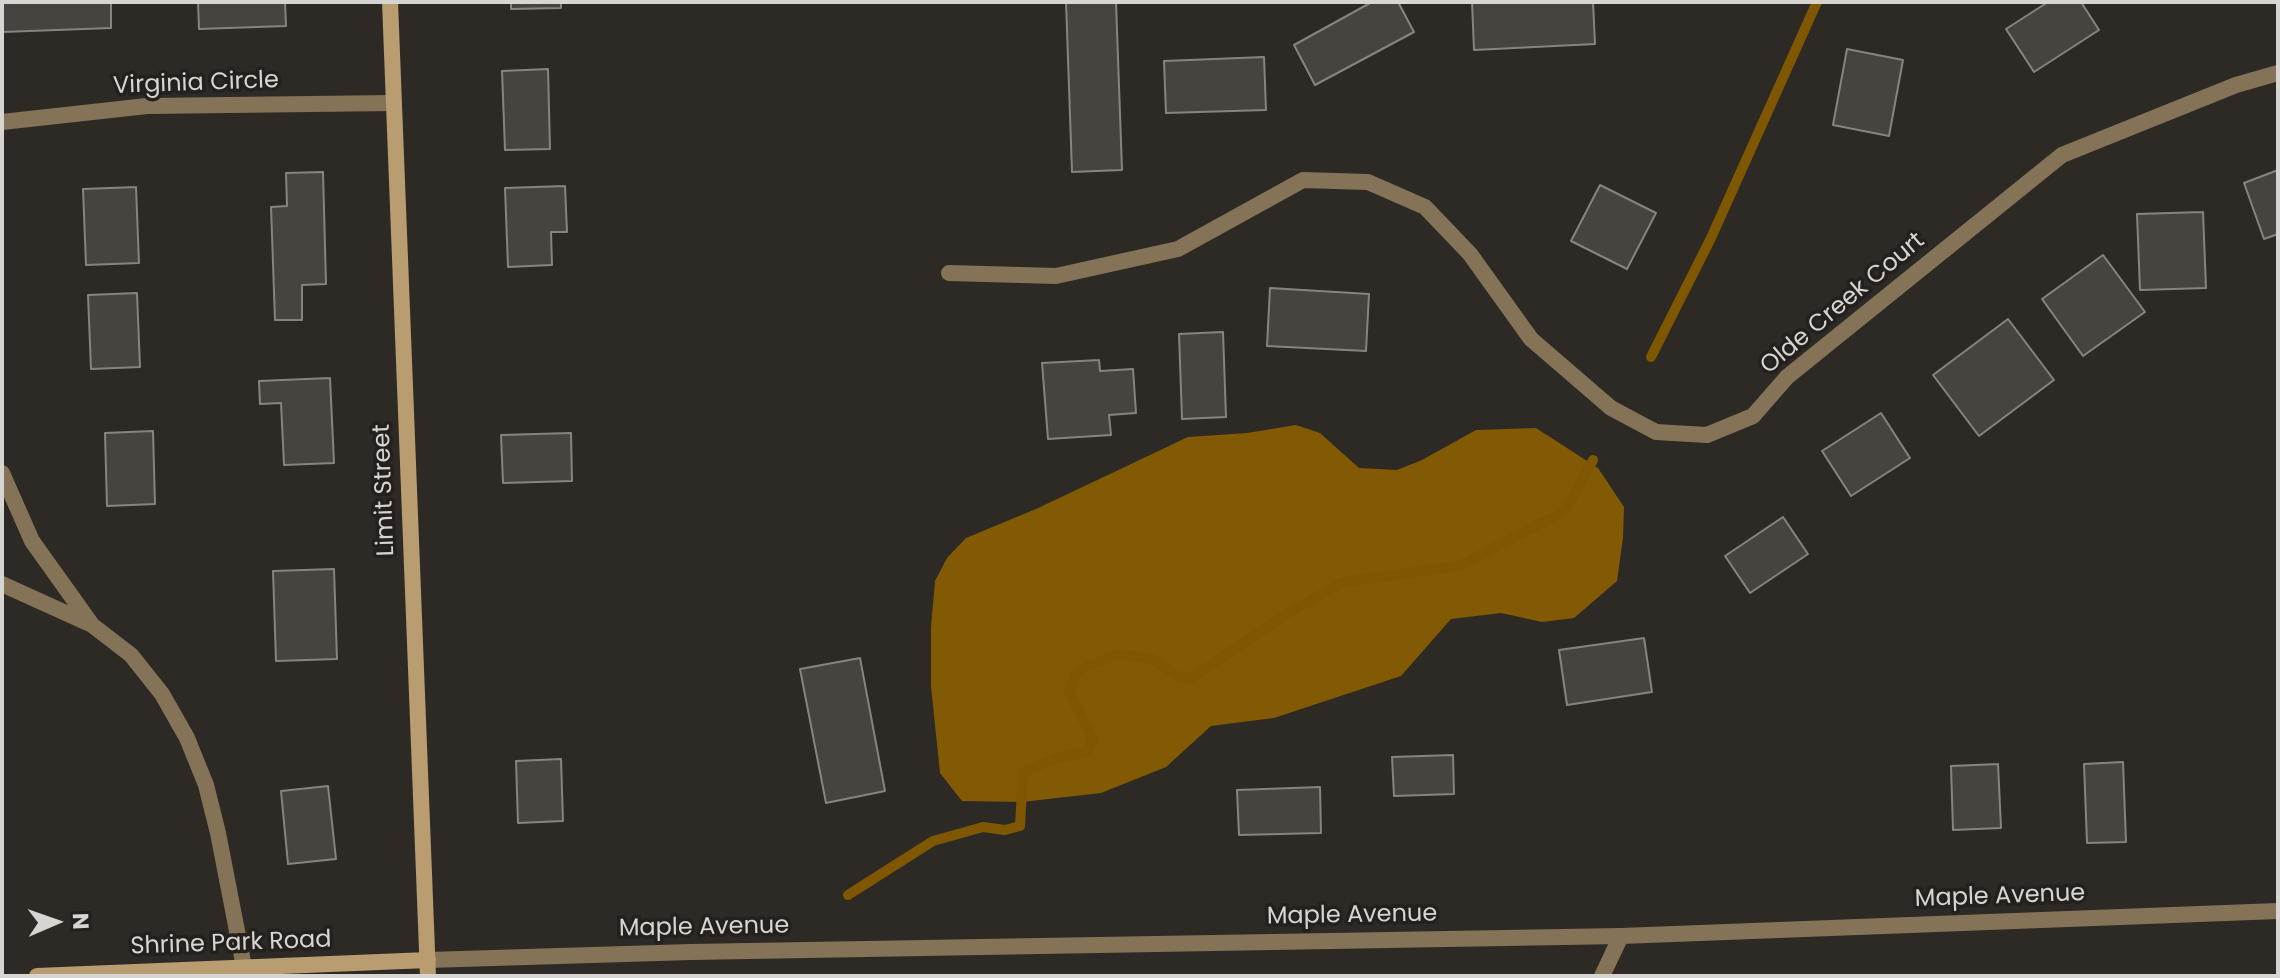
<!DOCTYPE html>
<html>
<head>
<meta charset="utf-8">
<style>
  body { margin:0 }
  #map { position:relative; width:2280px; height:978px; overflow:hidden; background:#2d2a26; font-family:Poppins,sans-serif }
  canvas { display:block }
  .frame { position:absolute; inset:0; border:4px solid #d7d5d2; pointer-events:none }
  .north { position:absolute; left:16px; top:882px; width:80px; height:80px; -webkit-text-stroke:6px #23201d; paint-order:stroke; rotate:88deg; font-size:22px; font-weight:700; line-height:32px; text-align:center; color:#d7d5d2 }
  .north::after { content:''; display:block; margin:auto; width:28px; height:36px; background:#d7d5d2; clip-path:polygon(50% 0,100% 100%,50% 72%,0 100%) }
</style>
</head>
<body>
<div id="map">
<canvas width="2280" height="978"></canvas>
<div class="frame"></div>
<div class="north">N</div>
</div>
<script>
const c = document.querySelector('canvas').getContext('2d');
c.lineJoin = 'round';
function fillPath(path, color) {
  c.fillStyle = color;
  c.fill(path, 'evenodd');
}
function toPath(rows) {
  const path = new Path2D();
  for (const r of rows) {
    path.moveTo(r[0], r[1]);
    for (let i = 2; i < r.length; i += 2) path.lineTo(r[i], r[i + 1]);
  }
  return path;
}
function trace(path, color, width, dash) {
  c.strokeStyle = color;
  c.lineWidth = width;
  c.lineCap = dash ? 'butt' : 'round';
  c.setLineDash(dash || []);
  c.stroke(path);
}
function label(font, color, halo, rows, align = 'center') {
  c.font = font + ' Poppins,sans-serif';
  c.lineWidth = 7;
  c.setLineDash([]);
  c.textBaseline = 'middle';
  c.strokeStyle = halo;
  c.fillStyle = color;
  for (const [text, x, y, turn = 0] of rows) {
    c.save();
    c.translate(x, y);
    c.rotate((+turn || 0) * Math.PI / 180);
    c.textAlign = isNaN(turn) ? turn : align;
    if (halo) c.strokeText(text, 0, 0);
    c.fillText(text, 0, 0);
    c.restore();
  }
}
fillPath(toPath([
  [1296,425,1320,433,1359,468,1397,470,1422,460,1476,430,1536,428,1598,468,1624,507,1623,538,1617,581,1574,618,1542,622,1501,613,1451,619,1401,676,1274,718,1211,726,1166,767,1101,793,1022,802,962,801,940,773,931,686,931,627,935,581,947,558,966,538,1036,509,1188,437,1247,433]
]), '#825a04');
trace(toPath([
  [1651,357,1711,238,1817,2],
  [848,895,933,841,983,827,1005,830,1020,826,1023,772,1057,758,1087,752,1093,740,1069,691,1077,671,1117,654,1152,659,1175,675,1191,679,1283,616,1343,582,1459,566,1565,511,1593,460]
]), '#7f5700', 10);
const building = toPath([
  [2,2,111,2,111,28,2,32,2,2],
  [198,2,285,2,286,26,199,29,198,2],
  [511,2,561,2,561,8,511,9,511,2],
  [1066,2,1116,2,1122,170,1072,172,1066,2],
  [1372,2,1398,2,1414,32,1315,85,1294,45,1372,2],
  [1472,2,1593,2,1595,44,1474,50,1472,2],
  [2048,2,2081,2,2099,30,2034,72,2006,29,2048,2],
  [1847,49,1903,60,1889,136,1833,125,1847,49],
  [1264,57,1266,110,1166,113,1164,61,1264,57],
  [548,69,550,149,505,150,502,71,548,69],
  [2278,170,2278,234,2264,239,2244,183,2278,170],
  [323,172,326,284,302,285,302,320,275,320,271,207,287,206,286,173,323,172],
  [1600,185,1656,213,1627,269,1571,241,1600,185],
  [565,186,567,232,551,232,552,265,508,267,505,188,565,186],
  [136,187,139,263,86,265,83,189,136,187],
  [2203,212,2206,288,2140,290,2137,214,2203,212],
  [2103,255,2145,312,2083,356,2042,299,2103,255],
  [1270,288,1369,294,1366,351,1267,346,1270,288],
  [137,293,140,367,91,369,88,295,137,293],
  [2008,319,2054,380,1979,436,1933,375,2008,319],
  [1223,332,1226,417,1182,419,1179,334,1223,332],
  [1099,360,1100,371,1133,369,1136,413,1109,415,1111,435,1048,439,1042,363,1099,360],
  [330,378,334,463,284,465,281,403,260,404,259,381,330,378],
  [1881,413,1910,458,1851,496,1822,451,1881,413],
  [153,431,155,504,107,506,105,433,153,431],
  [571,433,572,481,503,483,501,435,571,433],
  [1783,517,1808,554,1750,593,1725,556,1783,517],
  [334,569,337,659,276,661,273,571,334,569],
  [1644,638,1652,692,1567,705,1559,650,1644,638],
  [860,658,885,791,826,803,800,669,860,658],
  [1453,755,1454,794,1394,796,1392,757,1453,755],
  [561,759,563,821,518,823,516,761,561,759],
  [2123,762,2126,842,2087,843,2084,764,2123,762],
  [1998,764,2001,828,1953,830,1951,766,1998,764],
  [328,786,336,859,288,864,281,791,328,786],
  [1320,787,1321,833,1239,835,1237,790,1320,787]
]);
fillPath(building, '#474440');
trace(building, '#87847f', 2);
trace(toPath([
  [2,122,147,106,393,103],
  [949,273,1056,276,1178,249,1303,180,1368,182,1425,207,1470,254,1531,339,1611,408,1656,432,1707,435,1753,416,1787,377,2062,155,2236,85,2278,73],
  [2,473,32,541,92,625,131,655,162,694,187,738,206,785,218,833,244,967],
  [2,584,90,624],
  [428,960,691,952,1621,936,2278,911],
  [1602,976,1621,936]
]), '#857357', 16);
trace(toPath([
  [390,2,428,976],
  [37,976,428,960]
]), '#b99c6f', 16);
label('24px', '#d7d5d2', '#23201d', [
  ["Virginia Circle",196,84,-2],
  ["Olde Creek Court",1843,304,-40],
  ["Limit Street",385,490,-92],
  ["Maple Avenue",2000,897,-2],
  ["Maple Avenue",1352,916,-1],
  ["Maple Avenue",704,928,-1],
  ["Shrine Park Road",231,944,-2]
]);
</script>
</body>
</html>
